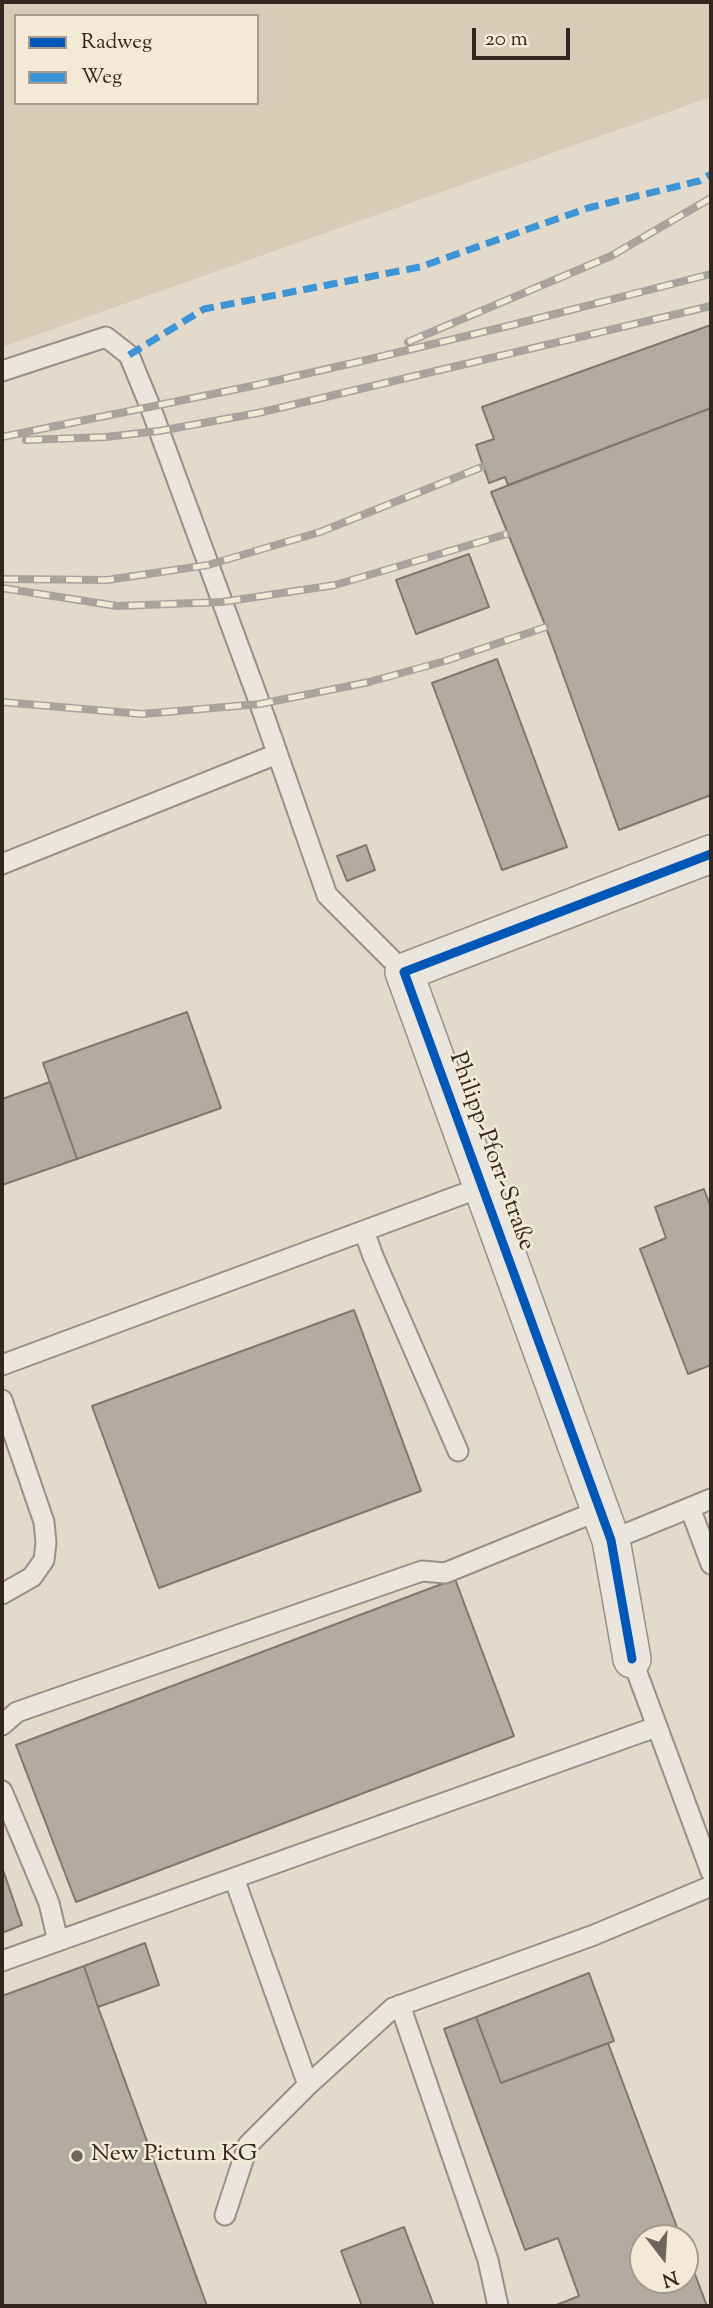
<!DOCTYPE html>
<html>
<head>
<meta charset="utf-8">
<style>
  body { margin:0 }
  #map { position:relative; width:713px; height:2308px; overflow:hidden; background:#e4dacc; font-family:"Sorts Mill Goudy",serif }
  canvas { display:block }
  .frame { position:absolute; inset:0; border:4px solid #32261f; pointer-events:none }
  .legend { position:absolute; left:14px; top:14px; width:245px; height:91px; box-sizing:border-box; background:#f4e9d7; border:2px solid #a69b8d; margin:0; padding:9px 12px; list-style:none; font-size:21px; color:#32261f }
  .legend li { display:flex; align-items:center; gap:14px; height:35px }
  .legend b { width:35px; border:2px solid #a69b8d }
  .north { position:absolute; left:629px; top:2224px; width:70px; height:70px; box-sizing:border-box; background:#f4e9d7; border:2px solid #a69b8d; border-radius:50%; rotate:163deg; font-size:19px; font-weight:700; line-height:28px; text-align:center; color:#32261f }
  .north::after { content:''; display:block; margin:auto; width:24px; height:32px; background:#70655c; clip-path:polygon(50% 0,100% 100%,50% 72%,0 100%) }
  .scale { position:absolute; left:472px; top:28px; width:98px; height:32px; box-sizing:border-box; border:4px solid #32261f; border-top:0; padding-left:9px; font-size:21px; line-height:24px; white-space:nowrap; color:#32261f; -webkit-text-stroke:5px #f4e9d7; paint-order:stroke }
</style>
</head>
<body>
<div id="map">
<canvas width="713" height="2308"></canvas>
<div class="frame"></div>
<ul class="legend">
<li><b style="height:9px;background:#0057b8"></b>Radweg</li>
<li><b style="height:9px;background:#3d95d5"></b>Weg</li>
</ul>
<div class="north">N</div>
<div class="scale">20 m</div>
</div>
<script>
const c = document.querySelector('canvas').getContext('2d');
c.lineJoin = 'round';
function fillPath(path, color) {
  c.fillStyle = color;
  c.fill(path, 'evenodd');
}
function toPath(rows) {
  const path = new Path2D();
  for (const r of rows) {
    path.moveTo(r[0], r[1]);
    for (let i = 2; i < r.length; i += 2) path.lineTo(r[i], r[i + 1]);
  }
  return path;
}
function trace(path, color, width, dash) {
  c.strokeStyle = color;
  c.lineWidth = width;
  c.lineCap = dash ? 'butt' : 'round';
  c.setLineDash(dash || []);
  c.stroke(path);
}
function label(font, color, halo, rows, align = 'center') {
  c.font = font + ' "Sorts Mill Goudy",serif';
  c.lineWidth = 5;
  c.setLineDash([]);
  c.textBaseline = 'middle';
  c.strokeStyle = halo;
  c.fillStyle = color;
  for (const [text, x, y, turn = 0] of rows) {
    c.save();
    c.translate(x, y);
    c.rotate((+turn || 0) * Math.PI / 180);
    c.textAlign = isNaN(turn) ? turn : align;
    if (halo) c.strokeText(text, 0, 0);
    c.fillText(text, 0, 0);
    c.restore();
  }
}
fillPath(toPath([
  [2,2,711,2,711,97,2,347],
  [16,16,257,16,257,103,16,103]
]), '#d8cbb7');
const building = toPath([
  [711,325,711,408,508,485,505,477,489,483,476,445,494,439,482,407,711,325],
  [711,408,711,795,619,830,546,627,491,492,711,408],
  [469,554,489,607,416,634,396,580,469,554],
  [497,659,567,847,502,870,432,683,497,659],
  [366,845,375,870,347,881,337,856,366,845],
  [187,1012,221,1108,77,1159,43,1063,187,1012],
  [50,1082,77,1159,2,1185,2,1099,50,1082],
  [704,1189,711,1208,711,1365,688,1374,640,1249,666,1238,655,1207,704,1189],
  [354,1310,421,1491,159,1588,92,1406,354,1310],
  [455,1579,514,1736,76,1902,16,1745,455,1579],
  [2,1867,22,1925,2,1933,2,1867],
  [145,1943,159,1985,98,2007,84,1966,145,1943],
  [84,1966,98,2007,207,2306,2,2306,2,1996,84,1966],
  [589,1973,614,2041,501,2083,476,2017,589,1973],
  [476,2017,501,2083,608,2043,681,2238,643,2238,643,2280,685,2280,685,2248,707,2306,554,2306,579,2296,558,2238,525,2250,444,2029,476,2017],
  [404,2227,434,2306,362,2306,341,2251,404,2227]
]);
fillPath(building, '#b2aba1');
trace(building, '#7f7870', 2);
const lane = toPath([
  [2,371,106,337,129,355,150,406,260,704,327,895,404,972],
  [2,864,277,754],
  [364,1231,373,1256,458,1451],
  [2,1365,482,1187],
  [2,1400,44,1522,46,1543,44,1560,32,1577,2,1594],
  [690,1508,711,1564],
  [611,1540,711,1499],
  [632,1659,711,1872],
  [2,1725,17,1712,422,1571,445,1573,600,1510],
  [2,1791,49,1903,58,1941],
  [234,1878,308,2085],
  [2,1961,656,1727],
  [400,2005,488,2260,498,2306],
  [225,2215,248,2145,308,2085,393,2008,594,1935,711,1886]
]);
const street = toPath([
  [632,1659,611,1540,404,972,711,854]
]);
trace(lane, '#989088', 23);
trace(street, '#989088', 40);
trace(lane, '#eae5dd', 19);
trace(street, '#eae5dd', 37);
const rail = toPath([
  [408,342,611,256,711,198],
  [2,437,252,386,362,361,512,325,711,274],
  [26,440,105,437,159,431,258,413,711,306],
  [2,579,107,580,208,565,320,532,482,467],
  [2,588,117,606,222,602,335,585,507,534],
  [2,702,142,714,260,704,369,682,445,661,546,627]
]);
trace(rail, '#a8a49d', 8);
trace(rail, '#f4e9d7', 5, [16]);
trace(toPath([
  [129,355,204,309,420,267,588,208,699,181,711,174]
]), '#3d95d5', 7, [14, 7]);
trace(toPath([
  [632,1659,611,1540,404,972,711,854]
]), '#0057b8', 9);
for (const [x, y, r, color] of [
  [77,2156,7,"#70655c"]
]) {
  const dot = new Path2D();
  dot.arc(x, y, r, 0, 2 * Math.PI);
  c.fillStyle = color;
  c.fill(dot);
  trace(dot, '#f4e9d7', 2.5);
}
label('24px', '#32261f', '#f4e9d7', [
  ["Philipp-Pforr-Straße",490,1152,70]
]);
label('24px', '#32261f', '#f4e9d7', [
  ["New Pictum KG",91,2156]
], 'left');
</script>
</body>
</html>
